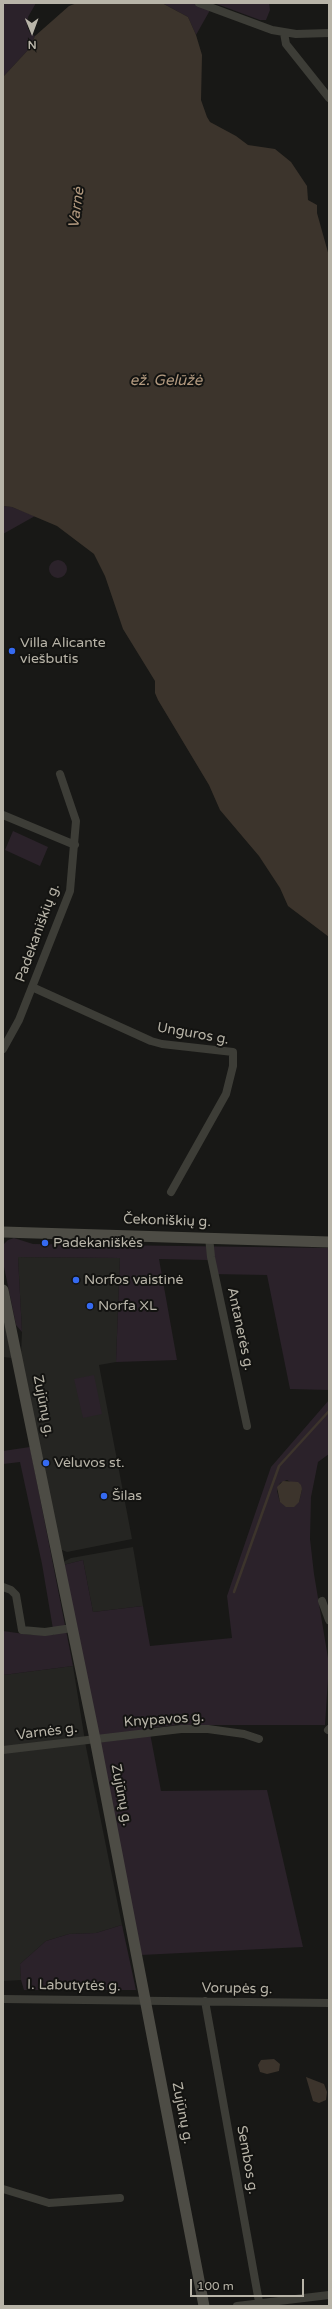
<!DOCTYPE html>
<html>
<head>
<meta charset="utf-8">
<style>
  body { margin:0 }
  #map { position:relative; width:332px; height:2309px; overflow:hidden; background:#181816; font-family:"Varela Round",sans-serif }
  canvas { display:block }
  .frame { position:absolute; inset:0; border:4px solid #b8b4a8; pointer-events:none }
  .north { position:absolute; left:12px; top:12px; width:40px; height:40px; -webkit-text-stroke:3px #131311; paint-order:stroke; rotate:179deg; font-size:11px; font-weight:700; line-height:16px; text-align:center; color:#b8b4a8 }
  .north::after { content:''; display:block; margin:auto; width:14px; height:18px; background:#b8b4a8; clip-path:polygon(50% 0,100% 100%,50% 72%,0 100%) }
  .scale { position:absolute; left:190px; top:2279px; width:114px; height:18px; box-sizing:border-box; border:2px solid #b8b4a8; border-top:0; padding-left:5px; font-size:12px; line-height:14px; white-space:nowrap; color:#b8b4a8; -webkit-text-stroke:3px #131311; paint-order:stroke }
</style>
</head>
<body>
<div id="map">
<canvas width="332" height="2309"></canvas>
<div class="frame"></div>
<div class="north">N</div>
<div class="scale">100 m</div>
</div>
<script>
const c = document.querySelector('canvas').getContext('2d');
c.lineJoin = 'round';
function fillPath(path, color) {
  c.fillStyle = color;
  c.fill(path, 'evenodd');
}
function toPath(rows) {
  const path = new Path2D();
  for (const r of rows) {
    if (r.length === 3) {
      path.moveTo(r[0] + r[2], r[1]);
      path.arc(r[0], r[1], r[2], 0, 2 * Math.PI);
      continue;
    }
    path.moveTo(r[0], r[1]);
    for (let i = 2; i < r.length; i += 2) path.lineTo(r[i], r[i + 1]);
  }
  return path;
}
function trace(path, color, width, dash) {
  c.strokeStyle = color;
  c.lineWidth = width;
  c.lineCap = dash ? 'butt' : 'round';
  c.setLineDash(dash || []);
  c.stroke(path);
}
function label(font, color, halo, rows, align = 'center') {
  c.font = font + ' "Varela Round",sans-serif';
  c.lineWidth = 4;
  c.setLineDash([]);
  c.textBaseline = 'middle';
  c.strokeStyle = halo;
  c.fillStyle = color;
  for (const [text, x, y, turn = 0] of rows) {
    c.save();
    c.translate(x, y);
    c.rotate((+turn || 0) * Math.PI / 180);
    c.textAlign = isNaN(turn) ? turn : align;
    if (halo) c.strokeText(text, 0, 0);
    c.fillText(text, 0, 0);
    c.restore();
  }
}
fillPath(toPath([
  [18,1257,120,1258,116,1362,99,1365,132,1539,67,1552,62,1550,50,1505,43,1458,36,1440,21,1355,22,1332],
  [3,1315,12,1358,3,1357],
  [133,1547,143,1606,93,1612,83,1560,63,1565,65,1561,71,1558],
  [73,1666,86,1747,122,1925,96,1933,69,1934,46,1941,20,1964,21,1980,3,1981,3,1675]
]), '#252522');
fillPath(toPath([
  [3,3,36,3,28,17,27,26,30,33,35,36,29,49,3,77],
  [162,3,269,3,270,10,266,20,260,20,214,3,196,35,188,17],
  [3,506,12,507,35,516,3,534],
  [58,569,9],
  [13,831,48,847,40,866,5,850],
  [14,1238,33,1244,329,1248,329,1390,290,1389,267,1275,211,1274,208,1260,159,1259,177,1360,116,1362,120,1258,18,1257,22,1332,16,1325,3,1262,4,1244,8,1240],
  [94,1375,102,1414,83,1418,74,1379],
  [329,1400,329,1454,318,1462,311,1497,310,1539,314,1574,329,1664,325,1725,178,1725,149,1728,161,1791,267,1790,303,1947,141,1955,63,1565,83,1560,93,1612,143,1606,150,1646,232,1638,227,1596,271,1467],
  [287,1480,302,1489,299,1502,280,1502,277,1491,280,1483],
  [30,1447,73,1666,3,1675,3,1631,32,1635,54,1635,42,1564,20,1462,3,1464,3,1451],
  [122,1925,136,1990,24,1990,21,1980,20,1964,46,1941,69,1934,96,1933]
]), '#2b222a');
fillPath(toPath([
  [77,3,162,3,188,17,196,35,202,55,201,100,207,117,210,122,236,136,248,145,275,149,291,162,307,186,308,200,317,205,317,213,329,256,329,937,288,906,280,888,259,856,220,810,209,785,158,700,155,693,155,681,123,629,105,576,94,554,57,526,12,507,3,506,3,77,29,49,35,36,69,6],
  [283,1481,298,1482,301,1485,302,1489,299,1502,294,1507,286,1507,280,1502,277,1487],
  [274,2059,280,2064,279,2071,267,2074,260,2072,258,2065,261,2060],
  [306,2077,324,2084,327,2092,326,2100,319,2103,313,2101]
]), '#3c342c');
trace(toPath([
  [234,1592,279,1466,329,1411]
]), '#3c342c', 2.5);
trace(toPath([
  [199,3,272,30,296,34,329,33],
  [284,33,286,44,329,98],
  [3,815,75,845],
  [32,987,151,1041,162,1044,233,1052,233,1066,226,1094,171,1192],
  [3,1049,19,1020,70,891,76,821,60,774],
  [209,1237,211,1257,247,1426],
  [3,1587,11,1590,16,1595,22,1630,45,1632,72,1628],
  [322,1601,329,1620],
  [328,1730,329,1729],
  [3,1750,181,1729,208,1729,244,1734,259,1739],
  [3,1999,329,2003],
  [205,2001,259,2302],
  [3,2189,49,2203,120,2198],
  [237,2306,329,2295]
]), '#3d3d37', 8);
trace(toPath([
  [3,1232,329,1242],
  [3,1290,95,1739,204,2306]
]), '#4d4c45', 11);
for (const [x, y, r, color] of [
  [12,651,4,"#356af1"],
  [45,1243,4,"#356af1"],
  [76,1280,4,"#356af1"],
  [90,1306,4,"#356af1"],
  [46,1463,4,"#356af1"],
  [104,1496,4,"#356af1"]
]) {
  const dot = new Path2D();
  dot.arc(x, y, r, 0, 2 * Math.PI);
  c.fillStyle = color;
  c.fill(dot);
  trace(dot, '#131311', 1.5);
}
label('14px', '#b8b4a8', '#131311', [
  ["Villa Alicante",20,643],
  ["viešbutis",20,659],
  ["Padekaniškės",53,1243],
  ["Norfos vaistinė",84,1280],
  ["Norfa XL",98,1306],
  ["Vėluvos st.",54,1463],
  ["Šilas",112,1496]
], 'left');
label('14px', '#b8b4a8', '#131311', [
  ["Padekaniškių g.",38,933,-70],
  ["Unguros g.",193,1034,10],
  ["Čekoniškių g.",167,1221,2],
  ["Antanerės g.",240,1329,78],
  ["Zujūnų g.",43,1406,79],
  ["Knypavos g.",164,1720,-4],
  ["Varnės g.",47,1732,-7],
  ["Zujūnų g.",121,1795,79],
  ["I. Labutytės g.",74,1986,1],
  ["Vorupės g.",237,1989,1],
  ["Zujūnų g.",182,2113,79],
  ["Sembos g.",247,2160,80]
]);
label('italic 15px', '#b39a80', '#131311', [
  ["Varnė",77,208,-82],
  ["ež. Gelūžė",166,381]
]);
</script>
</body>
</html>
